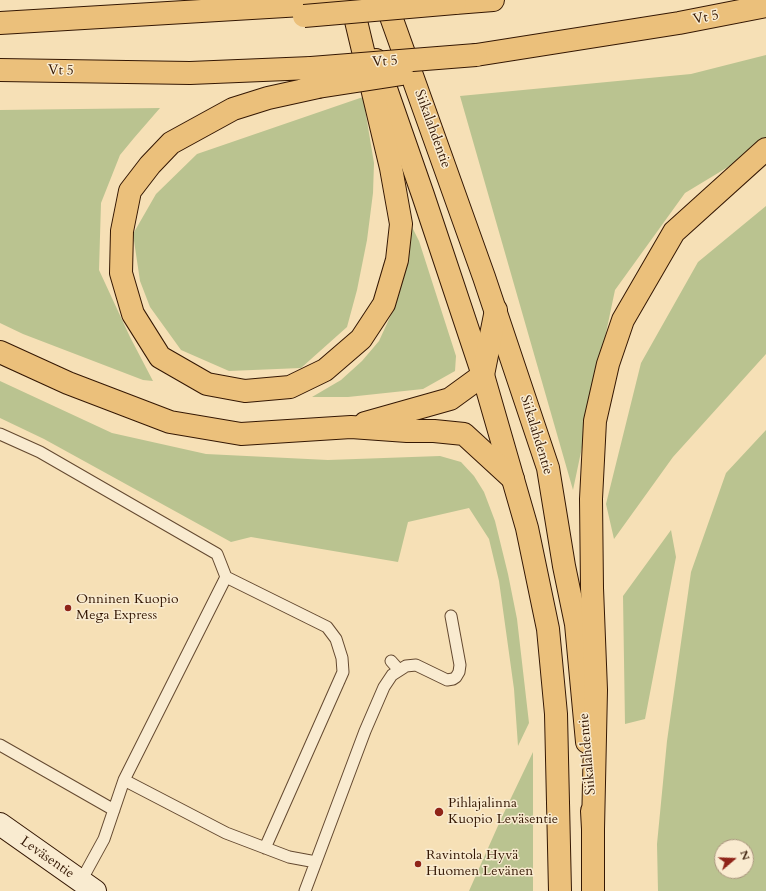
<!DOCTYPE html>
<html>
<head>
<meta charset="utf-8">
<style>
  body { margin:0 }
  #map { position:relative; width:766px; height:891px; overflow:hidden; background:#f6e0b6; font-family:Cardo,serif }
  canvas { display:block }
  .north { position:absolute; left:714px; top:839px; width:40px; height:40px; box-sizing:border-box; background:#f9ebd0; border:1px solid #aa967e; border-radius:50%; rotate:71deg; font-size:11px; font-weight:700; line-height:16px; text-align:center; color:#341703 }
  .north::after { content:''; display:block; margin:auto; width:14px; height:18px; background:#8f2418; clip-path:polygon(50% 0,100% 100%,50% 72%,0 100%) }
</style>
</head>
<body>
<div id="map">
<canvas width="766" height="891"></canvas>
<div class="north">N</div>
</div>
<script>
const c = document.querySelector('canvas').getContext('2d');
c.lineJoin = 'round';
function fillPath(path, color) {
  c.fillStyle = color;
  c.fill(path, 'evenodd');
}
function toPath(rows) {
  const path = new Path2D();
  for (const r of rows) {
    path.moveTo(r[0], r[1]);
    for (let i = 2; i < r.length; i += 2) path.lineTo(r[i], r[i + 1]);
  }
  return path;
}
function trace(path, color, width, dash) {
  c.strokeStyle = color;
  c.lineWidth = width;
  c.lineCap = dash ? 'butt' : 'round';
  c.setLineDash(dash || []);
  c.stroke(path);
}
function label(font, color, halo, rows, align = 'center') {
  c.font = font + ' Cardo,serif';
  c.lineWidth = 3;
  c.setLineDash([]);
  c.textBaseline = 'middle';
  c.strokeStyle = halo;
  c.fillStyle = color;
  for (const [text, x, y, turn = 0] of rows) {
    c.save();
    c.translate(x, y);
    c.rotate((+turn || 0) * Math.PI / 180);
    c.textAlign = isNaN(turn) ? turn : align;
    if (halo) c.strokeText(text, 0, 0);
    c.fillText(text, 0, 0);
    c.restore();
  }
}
fillPath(toPath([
  [766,55,766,144,685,193,615,290,573,490,460,96,691,74],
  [363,97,374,163,373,193,367,240,357,290,347,327,301,368,229,371,181,350,150,307,140,281,133,234,156,194,197,154],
  [160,108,134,138,120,155,101,203,99,270,130,337,153,381,143,380,23,334,0,323,0,110],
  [766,206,766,354,673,457,614,539,606,504,641,363,698,262],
  [410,223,419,241,456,356,455,371,423,389,348,397,312,397,341,380,362,361,379,341,396,304,408,263],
  [0,381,112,433,206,454,328,460,440,456,461,462,474,476,484,492,495,521,508,574,517,619,529,723,518,746,514,689,499,581,489,539,469,508,408,522,398,562,251,537,231,542,44,439,0,418],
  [766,430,766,891,658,891,657,844,667,741,691,572,726,473],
  [722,847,746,847,746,871,722,871],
  [671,530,676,557,645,719,625,724,623,596],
  [533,752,533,891,469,891,501,819]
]), '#bac390');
const service = toPath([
  [0,434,40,452,217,554,226,577,327,627,336,639,342,658,343,672,265,848],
  [391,661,399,670],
  [0,745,114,810],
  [124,780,226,833,289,857,316,862],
  [81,881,104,839,124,780,226,577],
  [305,891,365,731,384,687,392,675,406,666,416,665,447,680,453,679,456,677,459,672,460,665,451,616]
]);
const secondary = toPath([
  [0,824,95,891]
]);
const primary = toPath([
  [385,0,484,277,548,468,564,566,576,624,587,742],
  [376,60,423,195,483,375,527,528,548,629,556,714,560,891],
  [592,811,593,829,593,891]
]);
const motorway = toPath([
  [455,3,493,0],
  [0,23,302,5,347,0],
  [476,55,679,23,766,6],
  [0,70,190,73,311,68],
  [318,87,268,98,233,109,171,143,150,165,130,191,122,231,121,273,133,314,160,357,207,384,245,391,290,387,325,370,361,339,384,304,397,260,401,224,391,168,351,0],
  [0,352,68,383,170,422,241,434,351,427,407,431,434,431,464,434,513,479],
  [365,423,450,399,483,375,496,310],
  [593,829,596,690,592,588,591,499,595,421,608,364,623,320,674,232,766,149]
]);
trace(service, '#644930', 13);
trace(secondary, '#341703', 24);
trace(primary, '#341703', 24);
trace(motorway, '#341703', 24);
trace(service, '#f9ebd0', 11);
trace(secondary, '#f9ebd0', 22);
trace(primary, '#ebc07b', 22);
trace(motorway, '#ebc07b', 22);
const motorwayBridge = toPath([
  [304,16,455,3],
  [311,68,476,55],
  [318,87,402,74]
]);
trace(motorwayBridge, '#341703', 24, []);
trace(motorwayBridge, '#ebc07b', 22);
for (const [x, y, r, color] of [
  [68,608,4,"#8f2418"],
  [439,812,5,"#8f2418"],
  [418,864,4,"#8f2418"]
]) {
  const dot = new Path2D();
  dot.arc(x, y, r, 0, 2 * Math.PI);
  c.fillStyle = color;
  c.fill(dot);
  trace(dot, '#f9ebd0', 1.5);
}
label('14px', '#341703', '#f9ebd0', [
  ["Vt 5",706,18,-11],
  ["Vt 5",385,62,-4],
  ["Vt 5",61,71,1],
  ["Siikalahdentie",432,129,70],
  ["Siikalahdentie",536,435,73],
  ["Siikalahdentie",588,754,-95],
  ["Leväsentie",47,858,35]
]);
label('14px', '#341703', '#f9ebd0', [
  ["Onninen Kuopio",76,600],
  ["Mega Express",76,616],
  ["Pihlajalinna",448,804],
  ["Kuopio Leväsentie",448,820],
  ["Ravintola Hyvä",426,856],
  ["Huomen Levänen",426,872]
], 'left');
</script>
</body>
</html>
